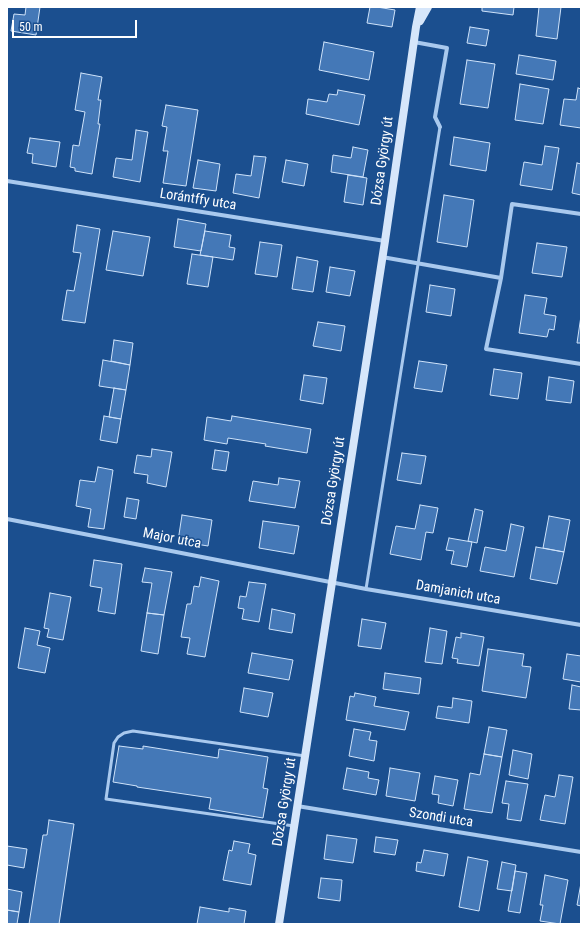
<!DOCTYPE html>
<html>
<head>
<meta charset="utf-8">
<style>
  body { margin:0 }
  #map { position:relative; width:588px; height:931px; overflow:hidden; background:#1b4f8f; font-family:"Roboto Condensed",sans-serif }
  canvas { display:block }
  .frame { position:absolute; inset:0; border:8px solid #fff; pointer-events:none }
  .scale { position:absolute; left:12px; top:20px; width:125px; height:18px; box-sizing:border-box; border:2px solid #fff; border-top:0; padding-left:5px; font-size:12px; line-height:14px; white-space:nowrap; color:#fff; -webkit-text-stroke:3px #1b4f8f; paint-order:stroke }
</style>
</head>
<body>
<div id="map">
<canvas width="588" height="931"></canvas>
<div class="frame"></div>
<div class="scale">50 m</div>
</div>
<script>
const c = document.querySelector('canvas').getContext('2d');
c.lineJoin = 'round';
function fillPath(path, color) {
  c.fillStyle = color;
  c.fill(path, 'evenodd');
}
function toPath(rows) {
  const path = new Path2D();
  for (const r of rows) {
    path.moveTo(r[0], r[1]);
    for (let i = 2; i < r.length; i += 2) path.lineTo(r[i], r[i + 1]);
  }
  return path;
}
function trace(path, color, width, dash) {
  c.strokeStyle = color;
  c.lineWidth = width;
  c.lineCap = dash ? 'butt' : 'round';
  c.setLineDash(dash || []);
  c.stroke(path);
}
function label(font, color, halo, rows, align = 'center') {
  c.font = font + ' "Roboto Condensed",sans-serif';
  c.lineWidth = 3;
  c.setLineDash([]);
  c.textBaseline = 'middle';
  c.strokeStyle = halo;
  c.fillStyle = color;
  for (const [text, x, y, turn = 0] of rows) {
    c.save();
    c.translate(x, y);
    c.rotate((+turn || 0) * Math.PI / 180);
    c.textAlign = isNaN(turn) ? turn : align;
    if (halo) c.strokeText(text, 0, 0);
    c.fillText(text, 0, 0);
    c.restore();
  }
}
const building = toPath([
  [26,7,40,7,36,35,11,31,14,14,25,15,26,7],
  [370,7,377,7,395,10,392,27,367,23,370,7],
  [482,7,514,7,513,15,482,11,482,7],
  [539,7,561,7,557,39,536,36,539,7],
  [470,27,489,30,486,46,467,43,470,27],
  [324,42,374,52,369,80,319,70,324,42],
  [519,55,556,61,553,80,516,74,519,55],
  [467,60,495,64,488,108,460,104,467,60],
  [81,73,102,77,98,100,101,100,98,124,100,124,92,174,75,171,75,168,70,167,73,145,79,146,85,112,75,110,81,73],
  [520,84,549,89,543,124,515,120,520,84],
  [578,88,581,89,581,128,560,125,564,99,576,100,578,88],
  [338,90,365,95,359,125,306,114,308,99,327,102,329,94,337,95,338,90],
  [166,105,198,110,186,186,163,183,168,151,163,151,167,127,162,126,166,105],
  [136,130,148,132,140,182,113,177,116,158,132,160,136,130],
  [454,137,490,143,486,171,450,165,454,137],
  [30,138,60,142,56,167,32,163,33,154,27,153,30,138],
  [545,146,559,148,552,190,520,185,524,162,542,165,545,146],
  [353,147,368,150,363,177,331,172,333,155,351,158,353,147],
  [254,156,266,157,259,198,233,193,236,174,251,176,254,156],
  [198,160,220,164,216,191,193,188,198,160],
  [286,160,308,164,304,186,282,182,286,160],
  [577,163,581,164,581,195,572,193,577,163],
  [348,175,367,178,363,205,344,202,348,175],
  [444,195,474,200,467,247,437,242,444,195],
  [178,219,206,224,201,251,174,247,178,219],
  [77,225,100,229,85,323,62,320,67,290,74,291,81,253,73,252,77,225],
  [113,231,150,237,143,276,106,270,113,231],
  [205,231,231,235,229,247,235,248,233,260,200,255,205,231],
  [260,242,282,245,277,277,255,274,260,242],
  [537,243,567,247,562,277,532,273,537,243],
  [192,254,213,257,208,287,187,284,192,254],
  [297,257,318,261,313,292,292,289,297,257],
  [330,267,355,271,350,296,326,292,330,267],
  [430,285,455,289,451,316,426,312,430,285],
  [525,295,547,298,544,314,556,316,554,330,549,329,547,337,519,333,525,295],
  [581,316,581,343,577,343,581,316],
  [318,322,345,326,341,351,313,346,318,322],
  [114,340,133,343,130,365,111,361,114,340],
  [103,360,130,365,126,390,99,386,103,360],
  [419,361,447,365,442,392,414,388,419,361],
  [494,369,522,373,518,399,490,395,494,369],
  [304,375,327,378,323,404,300,400,304,375],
  [549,377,574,381,571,403,546,400,549,377],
  [114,388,126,390,121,419,109,417,114,388],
  [104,416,121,419,117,443,100,440,104,416],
  [232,416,311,429,307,453,265,446,266,444,228,438,227,444,204,440,207,417,231,421,232,416],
  [152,449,172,452,166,487,147,483,148,475,134,473,137,455,151,457,152,449],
  [215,450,229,452,226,471,212,469,215,450],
  [402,453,426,456,421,484,397,480,402,453],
  [98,467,113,470,104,529,88,527,91,509,76,506,80,480,95,482,98,467],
  [279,478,300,481,295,508,249,501,253,481,278,485,279,478],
  [127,498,139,500,136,519,124,517,127,498],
  [420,505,438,508,433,533,426,532,421,560,390,554,396,526,415,529,420,505],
  [475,509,483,511,477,543,468,541,475,509],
  [182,515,212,520,208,546,178,541,182,515],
  [549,516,570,520,564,552,543,548,549,516],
  [263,521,299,526,294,554,259,548,263,521],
  [511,524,524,527,514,577,480,571,485,547,506,551,511,524],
  [449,538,472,542,467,567,451,564,454,551,446,550,449,538],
  [536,547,564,552,557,584,530,579,536,547],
  [94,560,122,564,115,614,98,611,102,588,90,586,94,560],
  [145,568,172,572,164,615,147,613,152,583,142,582,145,568],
  [201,577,219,581,205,657,187,654,190,638,181,637,187,604,191,604,194,586,199,587,201,577],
  [249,582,266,584,259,622,242,619,244,609,238,608,240,596,246,597,249,582],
  [50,593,71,597,63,640,47,637,49,629,44,628,50,593],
  [272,609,295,614,292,633,269,629,272,609],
  [147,613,164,615,158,654,141,651,147,613],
  [362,619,386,623,381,649,358,646,362,619],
  [25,628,40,631,37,645,50,648,45,673,18,668,25,628],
  [430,628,447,631,442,664,425,662,430,628],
  [461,633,484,637,479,666,457,663,458,659,452,658,456,637,461,638,461,633],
  [488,649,524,654,522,666,531,667,526,698,482,691,488,649],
  [252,653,293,660,289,680,248,673,252,653],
  [567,654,581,656,581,682,563,679,567,654],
  [385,673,421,678,419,694,383,689,385,673],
  [572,685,581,687,581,710,569,709,572,685],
  [244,688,273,693,268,717,240,712,244,688],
  [355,693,376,697,374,706,409,712,405,730,346,720,350,696,354,697,355,693],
  [453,698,472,701,469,723,436,718,438,706,452,708,453,698],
  [489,727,507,730,502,757,484,754,489,727],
  [354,729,371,732,369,740,377,741,374,761,349,756,354,729],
  [119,746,143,749,143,746,218,758,219,749,268,757,263,788,268,789,263,818,209,809,211,798,137,787,137,786,113,782,119,746],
  [513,750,532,754,528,779,509,775,513,750],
  [484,754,502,757,492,813,464,809,470,773,480,775,484,754],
  [347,768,369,772,368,778,379,780,376,795,343,789,347,768],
  [390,768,420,773,415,801,386,796,390,768],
  [559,775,573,777,565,824,540,820,545,795,555,797,559,775],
  [435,776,458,780,453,806,438,803,439,795,432,794,435,776],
  [506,781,528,784,521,821,507,819,509,804,502,803,506,781],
  [49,820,74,824,59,924,29,924,43,835,47,835,49,820],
  [327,835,357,839,353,863,324,859,327,835],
  [376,837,398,840,395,855,374,852,376,837],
  [234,841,250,844,248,853,256,855,251,885,223,880,229,850,232,851,234,841],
  [7,846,27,849,24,868,7,865,7,846],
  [424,850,448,854,444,876,416,871,417,862,421,863,424,850],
  [468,857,488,861,479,911,459,907,468,857],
  [502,862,516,865,512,891,497,889,502,862],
  [515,871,527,873,520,913,508,911,515,871],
  [545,875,568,880,560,924,540,921,543,905,540,905,545,875],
  [321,878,342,880,340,901,318,898,321,878],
  [581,883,581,906,577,905,581,883],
  [7,889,22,892,19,912,7,910,7,889],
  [200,907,229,912,229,908,246,911,244,924,197,924,200,907],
  [7,910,19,912,17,924,7,924,7,910]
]);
fillPath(building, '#4478b7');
trace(building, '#cfe3fa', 1);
trace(toPath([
  [366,589,440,127],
  [294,826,106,799,114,743,118,737,124,733,133,731,305,756]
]), '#a9c9ee', 3);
trace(toPath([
  [414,42,447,48,435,117,440,127],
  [7,181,385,241],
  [581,214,512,204,501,278,486,349,581,364],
  [382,257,501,278],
  [7,519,366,589,581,625],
  [297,806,581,852]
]), '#a9c9ee', 4);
trace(toPath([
  [420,21,428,7],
  [279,924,385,241,416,27,420,7]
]), '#d6e6fa', 8);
label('14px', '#fff', '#1b4f8f', [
  ["Dózsa György út",383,161,-82],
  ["Lorántffy utca",198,200,9],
  ["Dózsa György út",334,481,-81],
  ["Major utca",172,539,11],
  ["Damjanich utca",458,593,10],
  ["Dózsa György út",285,802,-81],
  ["Szondi utca",441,818,9]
]);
</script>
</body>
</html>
